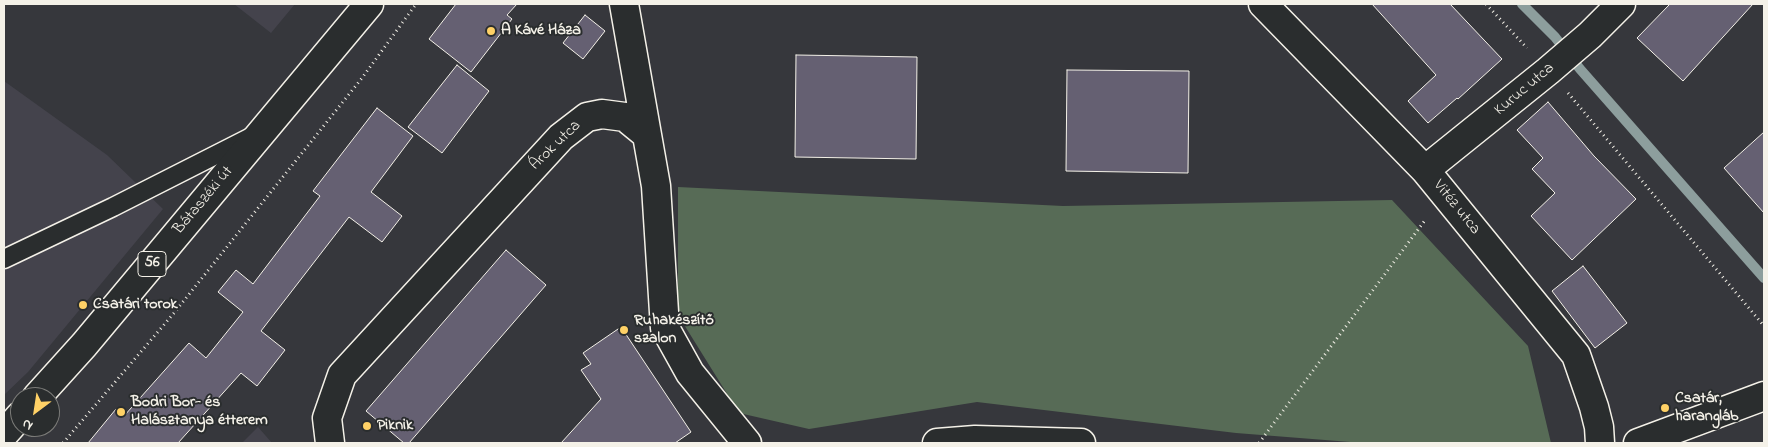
<!DOCTYPE html>
<html>
<head>
<meta charset="utf-8">
<style>
  body { margin:0 }
  #map { position:relative; width:1768px; height:447px; overflow:hidden; background:#36373c; font-family:"Indie Flower",sans-serif }
  canvas { display:block }
  .frame { position:absolute; inset:0; border:5px solid #f4f1e8; pointer-events:none }
  .north { position:absolute; left:10px; top:387px; width:50px; height:50px; box-sizing:border-box; background:#2a2d2e; border:1px solid #7b7b78; border-radius:50%; rotate:211deg; font-size:14px; font-weight:700; line-height:20px; text-align:center; color:#f4f1e8 }
  .north::after { content:''; display:block; margin:auto; width:18px; height:22px; background:#ffd166; clip-path:polygon(50% 0,100% 100%,50% 72%,0 100%) }
</style>
</head>
<body>
<div id="map">
<canvas width="1768" height="447"></canvas>
<div class="frame"></div>
<div class="north">N</div>
</div>
<script>
const c = document.querySelector('canvas').getContext('2d');
c.lineJoin = 'round';
function fillPath(path, color) {
  c.fillStyle = color;
  c.fill(path, 'evenodd');
}
function toPath(rows) {
  const path = new Path2D();
  for (const r of rows) {
    path.moveTo(r[0], r[1]);
    for (let i = 2; i < r.length; i += 2) path.lineTo(r[i], r[i + 1]);
  }
  return path;
}
function trace(path, color, width, dash) {
  c.strokeStyle = color;
  c.lineWidth = width;
  c.lineCap = dash ? 'butt' : 'round';
  c.setLineDash(dash || []);
  c.stroke(path);
}
function label(font, color, halo, rows, align = 'center') {
  c.font = font + ' "Indie Flower",sans-serif';
  c.lineWidth = 4;
  c.setLineDash([]);
  c.textBaseline = 'middle';
  c.strokeStyle = halo;
  c.fillStyle = color;
  for (const [text, x, y, turn = 0] of rows) {
    c.save();
    c.translate(x, y);
    c.rotate((+turn || 0) * Math.PI / 180);
    c.textAlign = isNaN(turn) ? turn : align;
    if (halo) c.strokeText(text, 0, 0);
    c.fillText(text, 0, 0);
    c.restore();
  }
}
fillPath(toPath([
  [234,4,295,4,271,33],
  [4,81,107,155,163,209,28,372,4,395],
  [258,427,272,443,242,443]
]), '#44434c');
fillPath(toPath([
  [678,187,1063,206,1392,200,1528,346,1551,443,1363,443,1236,433,977,402,809,429,739,413,678,315]
]), '#576b56');
trace(toPath([
  [1522,4,1555,37,1580,69,1764,278]
]), '#8d9e9d', 10);
const building = toPath([
  [456,4,517,4,507,15,512,19,471,72,429,39,456,4],
  [1372,4,1450,4,1502,59,1458,99,1457,98,1428,123,1408,101,1436,75,1372,4],
  [1670,4,1753,4,1683,81,1637,38,1670,4],
  [585,15,605,31,583,59,563,43,585,15],
  [796,55,917,57,916,159,795,157,796,55],
  [457,65,489,91,442,153,408,127,457,65],
  [1067,70,1189,71,1188,173,1066,171,1067,70],
  [1548,102,1594,156,1636,199,1572,260,1531,216,1555,193,1532,169,1543,158,1517,130,1548,102],
  [377,108,413,136,371,192,402,216,382,242,349,217,261,331,285,350,257,386,241,373,178,443,88,443,116,409,124,416,189,343,206,358,243,312,218,292,236,270,253,284,320,196,313,191,377,108],
  [1764,132,1764,213,1724,168,1764,132],
  [506,250,546,285,409,443,404,443,366,411,506,250],
  [1583,266,1627,323,1595,348,1552,291,1583,266],
  [621,327,691,432,675,443,561,443,601,399,581,370,591,364,583,353,621,327]
]);
fillPath(building, '#656072');
trace(building, '#f4f1e8', 1);
const lane = toPath([
  [4,259,113,207,253,136]
]);
const street = toPath([
  [624,4,647,135],
  [1263,4,1425,170,1576,355,1594,407,1599,427,1600,443],
  [1425,170,1548,71,1590,35,1621,4],
  [330,443,327,418,342,375,561,137,587,117,602,114,625,117,647,135,656,186,665,328,690,373,747,443],
  [937,443,975,440,1081,443],
  [1638,443,1764,396]
]);
const primary = toPath([
  [37,397,84,345,369,4],
  [4,434,20,416]
]);
trace(lane, '#f4f1e8', 21);
trace(street, '#f4f1e8', 31);
trace(primary, '#f4f1e8', 31);
trace(toPath([
  [1486,4,1527,48],
  [1568,93,1764,326],
  [63,443,174,313,362,78,416,4],
  [1259,443,1426,219]
]), '#f4f1e8', 3, [1, 4]);
trace(lane, '#2a2d2e', 18);
trace(street, '#2a2d2e', 28);
trace(primary, '#2a2d2e', 28);
for (const [x, y, r, color] of [
  [491,31,5,"#ffd166"],
  [83,305,5,"#ffd166"],
  [624,330,5,"#ffd166"],
  [1665,408,5,"#ffd166"],
  [121,412,5,"#ffd166"],
  [367,426,5,"#ffd166"]
]) {
  const dot = new Path2D();
  dot.arc(x, y, r, 0, 2 * Math.PI);
  c.fillStyle = color;
  c.fill(dot);
  trace(dot, '#2a2d2e', 2);
}
for (const [x, y, w] of [
  [152,264,28]
]) {
  const box = new Path2D();
  box.roundRect(x - w / 2, y - 12.5, w, 25, 4);
  c.fillStyle = '#2a2d2e';
  c.fill(box);
  trace(box, '#f4f1e8', 1);
}
label('bold 15px', '#f4f1e8', null, [
  ["56",152,264]
]);
label('bold 16px', '#f4f1e8', '#2a2d2e', [
  ["A Kávé Háza",501,31],
  ["Csatári torok",93,305],
  ["Ruhakészítő",634,321],
  ["szalon",634,339],
  ["Csatár,",1675,399],
  ["harangláb",1675,417],
  ["Bodri Bor- és",131,403],
  ["Halásztanya étterem",131,421],
  ["Piknik",377,426]
], 'left');
label('16px', '#f4f1e8', '#2a2d2e', [
  ["Kuruc utca",1525,90,-40],
  ["Árok utca",556,146,-44],
  ["Bátaszéki út",204,201,-50],
  ["Vitéz utca",1456,208,51]
]);
</script>
</body>
</html>
